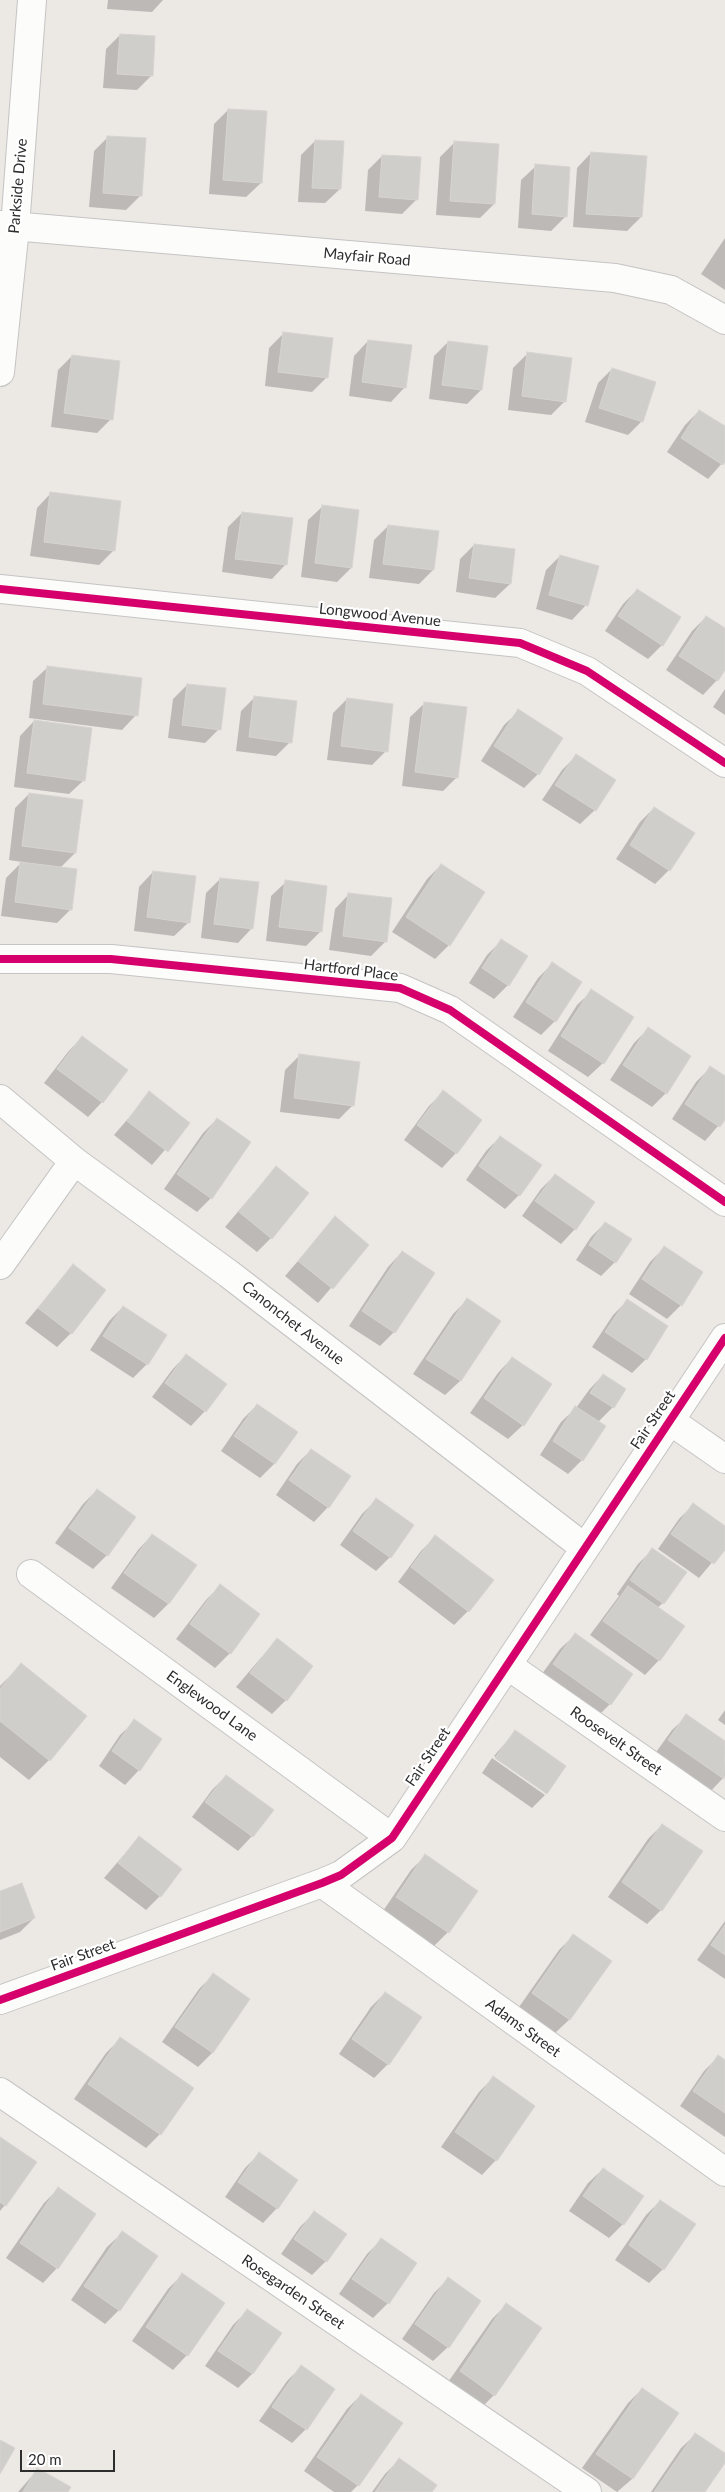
<!DOCTYPE html>
<html>
<head>
<meta charset="utf-8">
<style>
  body { margin:0 }
  #map { position:relative; width:725px; height:2492px; overflow:hidden; background:#ece8e4; font-family:Lato,sans-serif }
  canvas { display:block }
  .scale { position:absolute; left:20px; top:2450px; width:95px; height:22px; box-sizing:border-box; border:2px solid #2d2d2d; border-top:0; padding-left:6px; font-size:15px; line-height:18px; white-space:nowrap; color:#2d2d2d; -webkit-text-stroke:4px #fff; paint-order:stroke }
</style>
</head>
<body>
<div id="map">
<canvas width="725" height="2492"></canvas>
<div class="scale">20 m</div>
</div>
<script>
const c = document.querySelector('canvas').getContext('2d');
c.lineJoin = 'round';
function fillPath(path, color) {
  c.fillStyle = color;
  c.fill(path, 'evenodd');
}
function toPath(rows) {
  const path = new Path2D();
  for (const r of rows) {
    path.moveTo(r[0], r[1]);
    for (let i = 2; i < r.length; i += 2) path.lineTo(r[i], r[i + 1]);
  }
  return path;
}
function trace(path, color, width, dash) {
  c.strokeStyle = color;
  c.lineWidth = width;
  c.lineCap = dash ? 'butt' : 'round';
  c.setLineDash(dash || []);
  c.stroke(path);
}
function label(font, color, halo, rows, align = 'center') {
  c.font = font + ' Lato,sans-serif';
  c.lineWidth = 4.5;
  c.setLineDash([]);
  c.textBaseline = 'middle';
  c.strokeStyle = halo;
  c.fillStyle = color;
  for (const [text, x, y, turn = 0] of rows) {
    c.save();
    c.translate(x, y);
    c.rotate((+turn || 0) * Math.PI / 180);
    c.textAlign = isNaN(turn) ? turn : align;
    if (halo) c.strokeText(text, 0, 0);
    c.fillText(text, 0, 0);
    c.restore();
  }
}
fillPath(toPath([
  [108,0,163,0,152,12,107,9],
  [120,35,151,76,137,90,103,88,106,49],
  [228,110,261,183,246,197,209,194,214,124],
  [108,137,140,196,126,210,89,207,94,151],
  [315,141,340,189,325,203,298,202,301,155],
  [454,143,494,204,480,218,436,215,440,157],
  [591,153,641,217,627,231,573,227,577,168],
  [382,156,416,200,402,214,365,211,368,170],
  [536,166,566,216,551,231,518,228,521,180],
  [725,238,725,290,701,274],
  [284,333,331,339,326,378,312,392,265,386,269,348],
  [368,341,405,387,391,402,349,396,354,356],
  [448,342,481,390,467,404,429,399,434,356],
  [527,354,565,401,551,415,508,410,513,368],
  [72,356,111,419,97,433,51,427,58,370],
  [612,369,642,421,628,435,585,422,598,383],
  [699,411,725,428,725,460,708,479,667,452,685,425],
  [51,493,114,550,99,565,30,556,37,508],
  [323,506,351,568,337,582,301,577,308,520],
  [242,513,286,564,272,579,222,572,228,527],
  [388,526,433,570,419,584,369,578,374,540],
  [474,545,510,584,495,598,456,592,460,559],
  [560,556,586,605,572,620,536,609,546,570],
  [637,590,662,645,648,659,605,631,623,604],
  [706,617,725,630,725,668,717,680,703,695,666,670,692,631],
  [48,667,136,715,122,730,29,718,33,681],
  [187,685,219,729,205,743,168,738,173,699],
  [725,689,725,715,713,707],
  [255,697,290,742,276,756,236,751,241,711],
  [347,699,386,751,372,765,327,760,333,713],
  [425,703,457,777,443,791,402,786,410,717],
  [519,711,538,774,524,788,481,761,504,725],
  [34,721,84,780,69,794,14,787,20,736],
  [576,756,614,780,595,810,580,824,542,800,562,770],
  [29,794,82,801,75,853,60,868,71,909,57,923,1,916,6,878,22,862,9,860,15,808],
  [654,808,669,870,655,884,616,859,640,822],
  [441,865,449,945,435,959,392,932,427,879],
  [153,872,189,922,174,936,134,931,139,887],
  [220,879,252,928,238,943,201,938,206,893],
  [286,882,326,887,320,932,306,946,266,941,271,896],
  [349,894,386,941,371,956,329,950,335,909],
  [501,941,508,985,494,999,469,983,487,955],
  [552,964,555,1021,541,1035,513,1017,538,978],
  [592,991,603,1063,588,1077,548,1051,577,1005],
  [648,1029,689,1057,666,1093,652,1107,610,1080,634,1043],
  [82,1037,102,1102,88,1117,44,1083,68,1052],
  [300,1055,353,1105,339,1119,280,1112,285,1070],
  [710,1068,725,1078,725,1118,705,1141,672,1119,696,1082],
  [443,1092,480,1120,456,1153,442,1168,404,1140,429,1106],
  [150,1093,188,1123,152,1165,114,1135],
  [217,1119,211,1198,197,1212,164,1189,203,1133],
  [500,1137,519,1195,505,1209,466,1180,486,1151],
  [276,1167,271,1238,257,1252,225,1227],
  [555,1175,593,1202,575,1229,561,1244,522,1216,541,1189],
  [335,1218,368,1245,318,1303,285,1276],
  [605,1223,615,1262,601,1276,576,1260,591,1237],
  [664,1248,681,1305,667,1319,629,1294,650,1262],
  [402,1252,394,1332,380,1346,349,1326,388,1267],
  [73,1266,105,1290,71,1333,57,1347,25,1323],
  [467,1300,499,1321,460,1381,445,1395,413,1374,453,1314],
  [627,1301,646,1359,632,1373,592,1347,613,1315],
  [123,1307,147,1364,133,1378,90,1350,109,1321],
  [186,1355,225,1384,205,1411,191,1426,152,1397,172,1370],
  [512,1358,523,1425,508,1439,470,1413,498,1373],
  [603,1375,624,1389,613,1407,598,1422,582,1460,568,1474,540,1455,561,1422,576,1408,589,1390],
  [257,1405,296,1433,274,1464,260,1478,221,1451,243,1419],
  [311,1450,349,1477,328,1507,314,1522,276,1495,297,1464],
  [97,1490,107,1555,93,1569,55,1543,83,1504],
  [376,1500,390,1557,376,1571,340,1545,362,1514],
  [693,1505,725,1527,725,1547,699,1578,658,1549,679,1519],
  [152,1535,168,1604,154,1618,111,1588,138,1550],
  [435,1537,468,1611,454,1625,398,1582,421,1551],
  [652,1550,663,1603,657,1608,659,1660,645,1675,590,1635,619,1596,617,1594,638,1564],
  [220,1586,258,1614,230,1653,215,1668,176,1639,206,1600],
  [575,1635,610,1704,596,1718,539,1678,560,1649],
  [277,1639,286,1700,272,1714,236,1687],
  [21,1665,49,1760,29,1780,0,1757,0,1686],
  [725,1710,725,1725,718,1720],
  [687,1716,725,1742,725,1776,709,1793,654,1755,672,1730],
  [135,1721,161,1739,139,1770,125,1785,99,1766,120,1735],
  [515,1732,565,1767,545,1794,545,1792,494,1756],
  [492,1758,545,1795,532,1808,482,1773],
  [226,1776,272,1810,252,1836,238,1851,192,1817,212,1790],
  [662,1825,661,1910,647,1924,608,1897,648,1839],
  [139,1837,160,1896,146,1910,104,1878],
  [425,1856,448,1932,434,1946,383,1911,411,1870],
  [0,1892,34,1918,20,1932,0,1940],
  [725,1921,725,1979,697,1960],
  [573,1936,570,2019,555,2033,519,2007,559,1950],
  [213,1975,248,1999,212,2053,198,2067,162,2042,199,1989],
  [385,1993,388,2064,374,2078,339,2054,371,2007],
  [120,2039,160,2134,146,2148,74,2099,106,2053],
  [718,2057,725,2062,725,2137,680,2106,704,2071],
  [493,2078,533,2106,496,2160,482,2175,441,2147,479,2092],
  [0,2138,5,2205,0,2211],
  [259,2154,296,2180,277,2208,263,2223,225,2197,245,2168],
  [603,2169,623,2224,609,2238,569,2211,588,2183],
  [58,2189,95,2214,57,2268,43,2283,6,2258,44,2203],
  [660,2201,663,2269,649,2283,615,2260,646,2215],
  [314,2213,326,2261,312,2275,281,2254,300,2227],
  [122,2233,119,2310,105,2324,71,2300,107,2247],
  [381,2240,415,2264,388,2303,373,2318,339,2294,367,2254],
  [182,2275,187,2355,173,2370,132,2341,168,2289],
  [448,2279,479,2301,448,2347,433,2361,402,2339,434,2293],
  [506,2305,494,2395,480,2409,446,2385,492,2319],
  [247,2311,280,2333,252,2374,238,2388,205,2366,233,2325],
  [301,2367,306,2429,292,2443,259,2421,287,2381],
  [642,2389,677,2414,632,2479,617,2492,582,2468,628,2403],
  [361,2395,358,2485,351,2492,334,2492,304,2471,347,2409],
  [696,2434,725,2454,725,2461,703,2492,651,2492,681,2448],
  [399,2460,431,2492,372,2492,385,2474],
  [38,2469,67,2492,18,2492]
]), '#0003');
const building = toPath([
  [120,34,155,36,153,76,117,74,120,34],
  [228,109,267,111,262,183,223,180,228,109],
  [107,136,146,138,142,196,103,193,107,136],
  [315,140,344,141,341,189,312,188,315,140],
  [454,141,499,144,495,204,450,201,454,141],
  [591,152,647,156,642,217,586,214,591,152],
  [382,155,421,157,418,200,379,197,382,155],
  [535,164,570,167,567,217,532,214,535,164],
  [283,332,333,338,328,378,278,372,283,332],
  [368,340,412,345,406,388,362,382,368,340],
  [448,341,488,346,482,390,442,385,448,341],
  [527,352,572,358,566,402,522,396,527,352],
  [72,355,120,361,113,420,64,413,72,355],
  [612,368,656,382,643,422,599,408,612,368],
  [699,410,725,426,725,462,723,465,681,438,699,410],
  [50,492,121,501,115,551,44,542,50,492],
  [322,505,359,510,352,568,315,563,322,505],
  [242,512,293,518,287,565,235,559,242,512],
  [388,525,439,531,434,570,383,564,388,525],
  [474,544,515,549,511,584,469,578,474,544],
  [560,555,599,566,588,606,549,595,560,555],
  [637,589,681,617,663,646,618,616,637,589],
  [706,616,725,628,725,670,718,681,679,656,706,616],
  [47,666,142,678,138,716,43,704,47,666],
  [187,684,226,688,221,730,182,725,187,684],
  [254,696,297,701,292,743,249,737,254,696],
  [347,698,393,704,388,752,341,746,347,698],
  [424,702,467,707,458,778,415,772,424,702],
  [518,709,563,738,539,775,494,746,518,709],
  [34,720,92,728,85,781,27,773,34,720],
  [576,754,616,780,596,811,555,785,576,754],
  [29,793,83,800,76,853,22,846,29,793],
  [654,807,695,833,670,871,630,845,654,807],
  [20,862,77,869,72,910,15,902,20,862],
  [441,864,485,892,450,946,406,917,441,864],
  [153,871,196,876,190,923,147,917,153,871],
  [220,878,259,882,253,929,214,924,220,878],
  [285,880,327,886,322,932,279,927,285,880],
  [348,893,392,898,387,942,343,936,348,893],
  [501,939,528,956,509,986,482,968,501,939],
  [552,962,582,982,556,1022,526,1002,552,962],
  [591,989,634,1017,604,1064,561,1036,591,989],
  [648,1027,691,1056,667,1094,623,1065,648,1027],
  [82,1036,128,1070,103,1103,57,1069,82,1036],
  [299,1054,360,1062,354,1106,294,1098,299,1054],
  [710,1066,725,1076,725,1120,720,1127,685,1104,710,1066],
  [443,1090,482,1120,457,1154,417,1125,443,1090],
  [149,1091,190,1123,168,1152,127,1121,149,1091],
  [217,1118,251,1142,212,1199,177,1174,217,1118],
  [500,1136,542,1165,520,1196,479,1166,500,1136],
  [276,1166,309,1193,272,1239,239,1212,276,1166],
  [555,1174,595,1202,576,1230,535,1201,555,1174],
  [335,1216,369,1245,333,1289,298,1261,335,1216],
  [605,1222,632,1239,616,1263,589,1245,605,1222],
  [664,1246,703,1272,682,1306,642,1279,664,1246],
  [402,1251,435,1273,395,1333,362,1311,402,1251],
  [73,1264,106,1290,72,1334,38,1308,73,1264],
  [467,1298,501,1321,461,1381,426,1359,467,1298],
  [627,1299,668,1326,647,1360,605,1332,627,1299],
  [123,1306,167,1335,148,1365,103,1336,123,1306],
  [186,1354,227,1384,206,1412,165,1383,186,1354],
  [512,1357,552,1384,524,1426,484,1398,512,1357],
  [603,1374,626,1389,614,1408,590,1393,603,1374],
  [257,1404,298,1432,275,1464,234,1436,257,1404],
  [575,1406,606,1426,583,1461,553,1441,575,1406],
  [311,1449,351,1476,329,1508,289,1480,311,1449],
  [97,1489,136,1517,108,1556,69,1528,97,1489],
  [376,1498,414,1525,391,1558,353,1531,376,1498],
  [693,1503,725,1526,725,1550,714,1564,671,1534,693,1503],
  [152,1534,197,1565,169,1604,124,1573,152,1534],
  [435,1535,494,1580,469,1612,411,1567,435,1535],
  [652,1548,687,1572,664,1604,630,1580,652,1548],
  [220,1584,260,1614,231,1654,190,1624,220,1584],
  [628,1586,685,1626,660,1661,603,1621,628,1586],
  [575,1633,633,1674,611,1705,553,1664,575,1633],
  [277,1638,313,1666,287,1701,250,1673,277,1638],
  [21,1663,87,1716,50,1761,0,1721,0,1689,21,1663],
  [686,1714,725,1741,724,1779,668,1740,686,1714],
  [134,1719,162,1739,140,1771,112,1751,134,1719],
  [515,1730,566,1766,547,1794,495,1758,515,1730],
  [226,1775,274,1810,253,1837,205,1802,226,1775],
  [662,1824,703,1851,662,1911,622,1882,662,1824],
  [139,1836,182,1869,161,1897,118,1863,139,1836],
  [425,1854,478,1891,449,1933,396,1897,425,1854],
  [22,1883,35,1918,0,1932,0,1891,22,1883],
  [725,1925,725,1955,711,1945,725,1925],
  [573,1934,612,1961,570,2020,532,1993,573,1934],
  [213,1973,250,1999,213,2053,175,2027,213,1973],
  [385,1992,422,2017,389,2065,352,2039,385,1992],
  [120,2037,194,2088,161,2135,88,2084,120,2037],
  [718,2055,725,2060,725,2113,693,2091,718,2055],
  [493,2076,535,2106,497,2161,455,2132,493,2076],
  [0,2137,37,2162,6,2206,0,2202,0,2137],
  [259,2152,298,2180,278,2209,238,2182,259,2152],
  [603,2168,644,2196,624,2225,583,2196,603,2168],
  [58,2187,96,2214,58,2269,20,2243,58,2187],
  [660,2200,696,2224,664,2270,629,2245,660,2200],
  [314,2211,347,2234,327,2262,294,2239,314,2211],
  [122,2231,158,2256,120,2311,84,2286,122,2231],
  [381,2238,417,2263,389,2304,352,2279,381,2238],
  [182,2273,225,2303,188,2356,146,2327,182,2273],
  [448,2277,481,2301,449,2348,415,2324,448,2277],
  [506,2303,542,2328,495,2396,460,2371,506,2303],
  [247,2309,282,2333,253,2374,218,2351,247,2309],
  [301,2365,335,2389,307,2430,272,2407,301,2365],
  [642,2388,679,2413,633,2479,596,2454,642,2388],
  [361,2394,403,2423,359,2486,317,2457,361,2394],
  [695,2433,725,2453,725,2463,705,2492,654,2492,695,2433],
  [0,2440,15,2448,0,2474,0,2440],
  [399,2458,437,2485,432,2492,375,2492,399,2458],
  [37,2468,71,2487,68,2492,23,2492,37,2468]
]);
fillPath(building, '#d0cecb');
trace(building, '#d6d3d0', 1);
const minor = toPath([
  [0,225,615,278,671,290,725,320],
  [0,372,15,227,32,0],
  [0,589,520,643,587,671,725,763],
  [0,959,111,959,400,988,450,1010,725,1202],
  [0,1099,74,1161,229,1274,585,1548],
  [0,1265,74,1161],
  [669,1420,725,1459],
  [31,1574,392,1838],
  [507,1665,725,1817],
  [322,1883,725,2172],
  [0,2000,322,1883,341,1875,392,1838,725,1338],
  [0,2092,587,2492]
]);
trace(minor, '#c5c4c4', 30);
trace(minor, '#fcfcfb', 28);
trace(toPath([
  [0,589,520,643,587,671,725,763],
  [0,959,111,959,400,988,450,1010,725,1202],
  [0,2000,322,1883,341,1875,392,1838,725,1338]
]), '#d6006c', 8);
label('15px', '#2d2d2d', '#fff', [
  ["Parkside Drive",18,186,-85],
  ["Mayfair Road",367,257,5],
  ["Longwood Avenue",380,615,6],
  ["Hartford Place",351,970,7],
  ["Canonchet Avenue",293,1323,38],
  ["Fair Street",653,1420,-56],
  ["Englewood Lane",212,1706,36],
  ["Roosevelt Street",616,1741,35],
  ["Fair Street",428,1757,-56],
  ["Fair Street",83,1955,-20],
  ["Adams Street",523,2028,36],
  ["Rosegarden Street",293,2292,34]
]);
</script>
</body>
</html>
